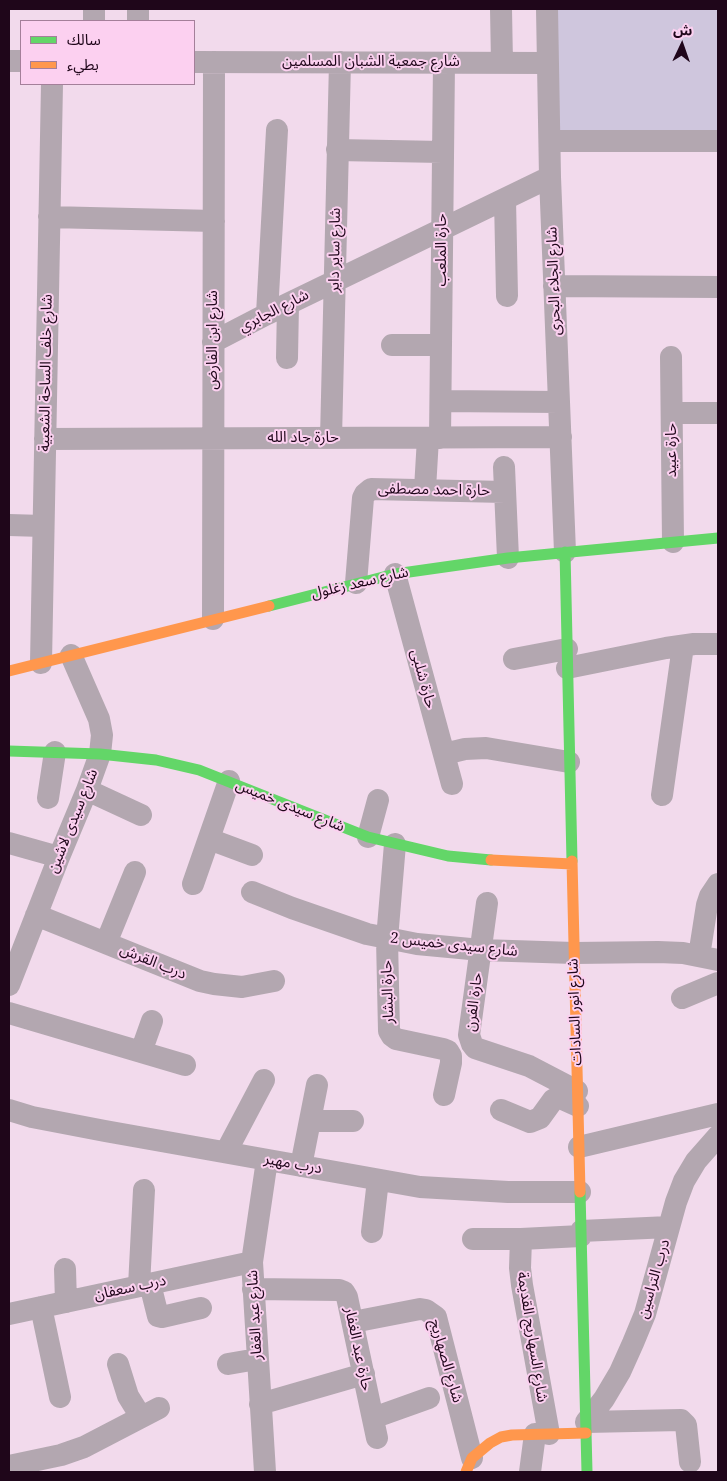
<!DOCTYPE html>
<html>
<head>
<meta charset="utf-8">
<style>
  body { margin:0 }
  #map { position:relative; width:727px; height:1481px; overflow:hidden; background:#f2daec; font-family:"Noto Serif","Noto Sans Arabic",serif }
  canvas { display:block }
  .frame { position:absolute; inset:0; border:10px solid #1f061a; pointer-events:none }
  .legend { position:absolute; left:20px; top:20px; width:175px; height:65px; box-sizing:border-box; background:#fcd0f0; border:1px solid #a47f9a; margin:0; padding:6px 9px; list-style:none; font-size:15px; color:#1f061a }
  .legend li { display:flex; align-items:center; gap:10px; height:25px }
  .legend b { width:25px; border:1px solid #a47f9a }
  .north { position:absolute; left:657px; top:20px; width:50px; height:50px; -webkit-text-stroke:4px #fcd0f0; paint-order:stroke; rotate:3deg; font-size:14px; font-weight:700; line-height:20px; text-align:center; color:#1f061a }
  .north::after { content:''; display:block; margin:auto; width:18px; height:22px; background:#1f061a; clip-path:polygon(50% 0,100% 100%,50% 72%,0 100%) }
</style>
</head>
<body>
<div id="map">
<canvas width="727" height="1481"></canvas>
<div class="frame"></div>
<ul class="legend">
<li><b style="height:6px;background:#63d668"></b>سالك</li>
<li><b style="height:6px;background:#ff974d"></b>بطيء</li>
</ul>
<div class="north">ش</div>
</div>
<script>
const c = document.querySelector('canvas').getContext('2d');
c.lineJoin = 'round';
function fillPath(path, color) {
  c.fillStyle = color;
  c.fill(path, 'evenodd');
}
function toPath(rows) {
  const path = new Path2D();
  for (const r of rows) {
    path.moveTo(r[0], r[1]);
    for (let i = 2; i < r.length; i += 2) path.lineTo(r[i], r[i + 1]);
  }
  return path;
}
function trace(path, color, width, dash) {
  c.strokeStyle = color;
  c.lineWidth = width;
  c.lineCap = dash ? 'butt' : 'round';
  c.setLineDash(dash || []);
  c.stroke(path);
}
function label(font, color, halo, rows, align = 'center') {
  c.font = font + ' "Noto Serif","Noto Sans Arabic",serif';
  c.lineWidth = 4;
  c.setLineDash([]);
  c.textBaseline = 'middle';
  c.strokeStyle = halo;
  c.fillStyle = color;
  for (const [text, x, y, turn = 0] of rows) {
    c.save();
    c.translate(x, y);
    c.rotate((+turn || 0) * Math.PI / 180);
    c.textAlign = isNaN(turn) ? turn : align;
    if (halo) c.strokeText(text, 0, 0);
    c.fillText(text, 0, 0);
    c.restore();
  }
}
const building = toPath([
  [553,9,718,9,718,134,556,135,553,9]
]);
fillPath(building, '#cfc6dd');
trace(building, '#b7afc4', 1);
trace(toPath([
  [94,9,94,21],
  [138,9,138,21],
  [501,9,502,63],
  [547,9,550,177,565,552],
  [9,61,21,61],
  [194,62,548,63],
  [550,141,718,141],
  [337,150,442,152],
  [505,199,507,296],
  [49,217,214,221],
  [554,286,718,287],
  [267,314,277,130],
  [213,342,267,314,550,177],
  [392,345,441,345],
  [671,357,673,542],
  [287,358,288,304],
  [441,401,559,402],
  [672,413,718,413],
  [331,438,340,62],
  [440,438,444,63],
  [45,439,561,437],
  [504,467,508,558],
  [425,489,428,438],
  [9,525,43,526],
  [395,574,452,784],
  [356,583,363,498,365,494,371,489,505,492],
  [213,619,214,62],
  [514,659,567,649],
  [41,663,52,84],
  [567,668,666,648,694,644,718,644],
  [444,754,465,749,486,748,569,762],
  [87,790,141,815],
  [662,795,683,646],
  [48,798,55,752],
  [368,837,378,800],
  [209,839,252,855],
  [9,843,59,857],
  [395,844,387,939,389,1031,392,1036,396,1039,443,1049,448,1051,451,1056,451,1063,444,1095],
  [193,884,229,781],
  [252,892,292,908,367,934,417,944,481,950,574,953,658,952,683,953,718,960],
  [487,903,469,1035,472,1044,475,1048,529,1066,577,1091],
  [36,915,200,981,214,984,242,987,274,981],
  [106,943,135,872],
  [699,956,707,905,710,896,718,884],
  [9,985,59,857,87,790,100,754,102,735,99,719,71,655],
  [682,998,718,983],
  [9,1013,185,1065],
  [141,1052,152,1021],
  [9,1110,32,1117,105,1131,420,1187,508,1192,580,1192],
  [501,1110,530,1122,540,1118,553,1100,558,1097,578,1106],
  [311,1121,353,1121],
  [579,1147,718,1114],
  [226,1152,264,1080],
  [301,1166,317,1085],
  [581,1231,669,1227],
  [372,1232,378,1180],
  [473,1239,521,1239,581,1236],
  [521,1239,520,1268,522,1285,549,1434],
  [65,1269,66,1302],
  [150,1284,158,1316,162,1317,201,1308],
  [139,1286,144,1190],
  [253,1289,339,1290,344,1292,347,1297,377,1438],
  [41,1307,60,1397],
  [9,1314,252,1262],
  [353,1322,420,1309,426,1310,436,1317,472,1458],
  [118,1364,128,1396,141,1417],
  [228,1364,257,1359],
  [260,1404,364,1374],
  [373,1418,429,1398],
  [586,1422,604,1399,620,1372,633,1343,645,1314,676,1202,684,1181,696,1161,718,1136],
  [586,1422,681,1420,686,1425,690,1462],
  [9,1466,61,1455,84,1447,159,1408],
  [265,1472,252,1262,267,1160],
  [530,1472,535,1434]
]), '#b3a7b0', 22);
trace(toPath([
  [565,552,572,861],
  [269,606,395,574,508,558,718,538],
  [9,751,100,754,156,760,199,770,368,837,448,856,491,860],
  [580,1192,587,1472]
]), '#63d668', 11);
trace(toPath([
  [9,671,269,606],
  [491,860,572,864],
  [572,861,580,1192],
  [466,1472,472,1458,490,1443,501,1437,512,1435,586,1433]
]), '#ff974d', 11);
label('15px', '#1f061a', '#fcd0f0', [
  ["شارع جمعية الشبان المسلمين",371,62],
  ["شارع ساير داير",335,250,-89],
  ["حارة الملعب",442,250,-90],
  ["شارع الجلاء البحرى",554,281,-92],
  ["شارع الجابري",274,311,-27],
  ["شارع ابن الفارض",213,340,-90],
  ["شارع خلف الساحة الشعبية",46,373,-89],
  ["حارة جاد الله",303,438],
  ["حارة عبيد",672,450,-90],
  ["حارة احمد مصطفى",434,490,1],
  ["شارع سعد زغلول",360,583,-13],
  ["حارة شلبى",423,679,75],
  ["شارع سيدى خميس",290,806,22],
  ["شارع سيدى لاشين",73,821,-68],
  ["شارع سيدى خميس 2",454,945,6],
  ["درب القرش",153,962,22],
  ["حارة البشار",388,992,-92],
  ["حارة الفرن",474,1002,-83],
  ["شارع انور السادات",575,1012,-92],
  ["درب مهير",293,1164,10],
  ["درب التراسين",654,1279,-74],
  ["درب سعفان",130,1288,-12],
  ["شارع عبد الغفار",255,1315,-93],
  ["شارع السهاريج القديمة",532,1337,81],
  ["حارة عبد الغفار",358,1349,78],
  ["شارع الصهاريج",446,1361,74]
]);
</script>
</body>
</html>
